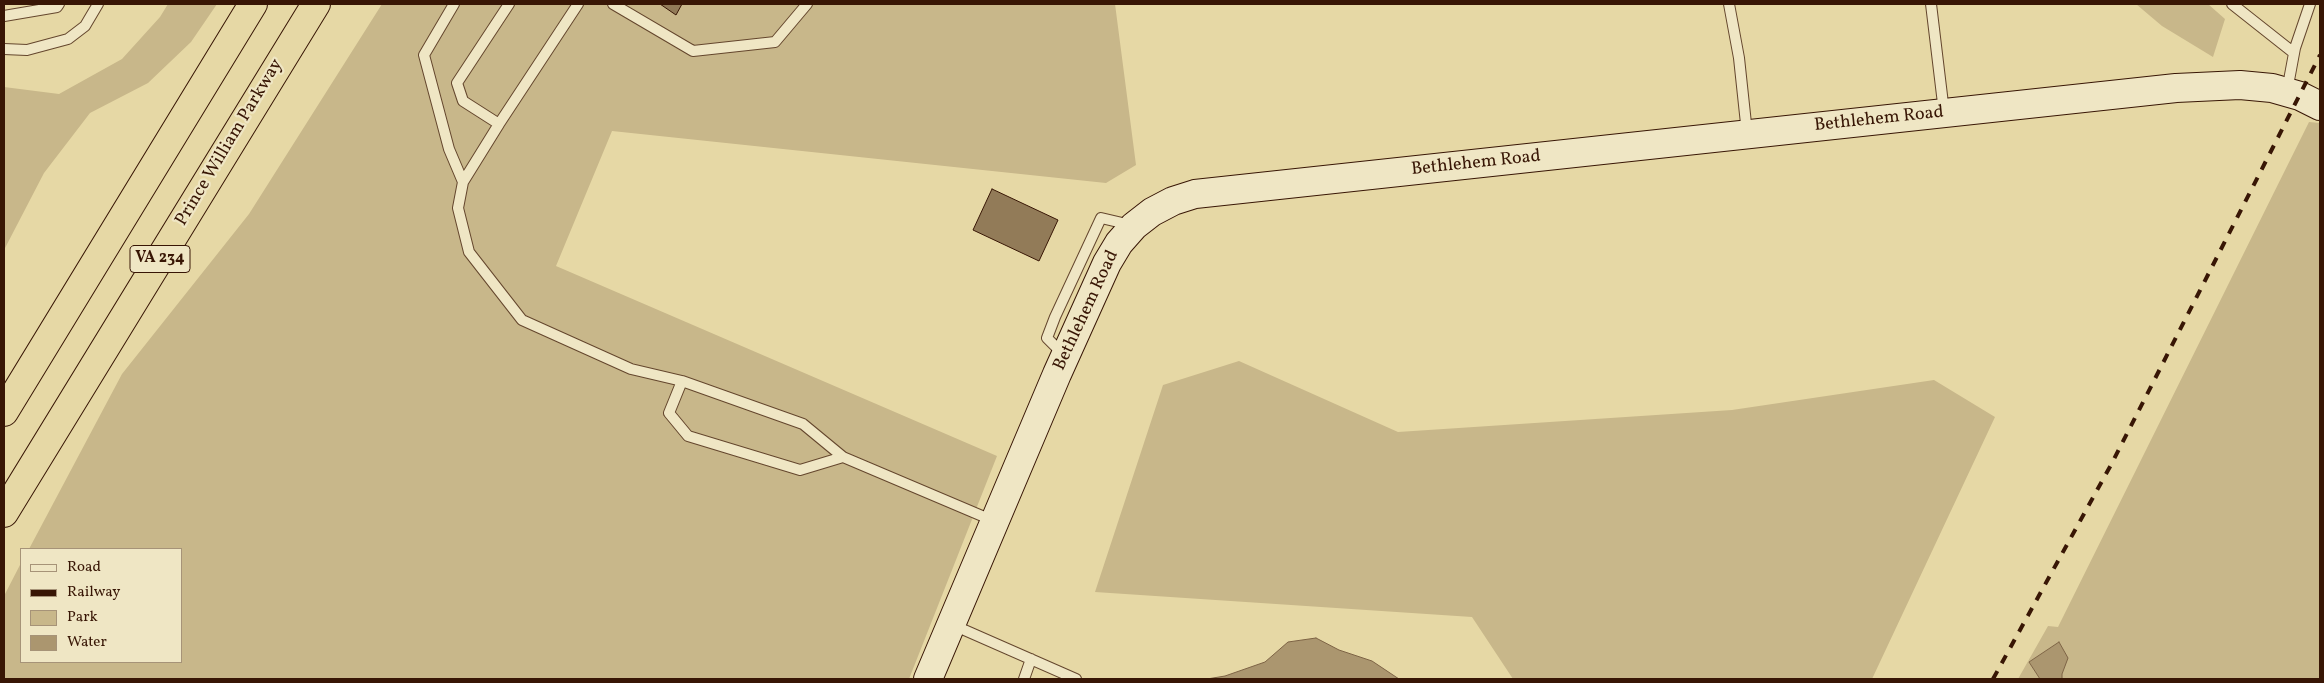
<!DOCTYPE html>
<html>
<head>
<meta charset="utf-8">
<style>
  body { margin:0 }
  #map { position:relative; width:2324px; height:683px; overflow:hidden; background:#e6d8a5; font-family:Vollkorn,serif }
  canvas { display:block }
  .frame { position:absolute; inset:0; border:5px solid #381605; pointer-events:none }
  .legend { position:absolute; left:20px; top:548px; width:162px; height:115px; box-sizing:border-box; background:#efe6c4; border:1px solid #a69378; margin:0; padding:6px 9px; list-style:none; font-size:15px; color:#381605 }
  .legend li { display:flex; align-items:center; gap:10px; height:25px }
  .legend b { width:25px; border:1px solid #a69378 }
</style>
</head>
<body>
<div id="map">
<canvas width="2324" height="683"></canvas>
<div class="frame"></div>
<ul class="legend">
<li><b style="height:6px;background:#efe6c4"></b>Road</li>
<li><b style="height:6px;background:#381605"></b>Railway</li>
<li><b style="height:14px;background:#c8b78a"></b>Park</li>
<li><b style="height:14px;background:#ab966f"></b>Water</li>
</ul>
</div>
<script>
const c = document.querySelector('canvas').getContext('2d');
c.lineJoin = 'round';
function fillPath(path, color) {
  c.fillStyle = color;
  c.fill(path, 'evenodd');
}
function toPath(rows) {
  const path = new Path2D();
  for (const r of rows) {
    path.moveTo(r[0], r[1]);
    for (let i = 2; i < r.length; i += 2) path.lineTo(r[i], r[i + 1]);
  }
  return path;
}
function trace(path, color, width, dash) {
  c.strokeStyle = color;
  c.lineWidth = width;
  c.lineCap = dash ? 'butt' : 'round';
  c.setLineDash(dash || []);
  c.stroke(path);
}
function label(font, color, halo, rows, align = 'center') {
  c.font = font + ' Vollkorn,serif';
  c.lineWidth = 4.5;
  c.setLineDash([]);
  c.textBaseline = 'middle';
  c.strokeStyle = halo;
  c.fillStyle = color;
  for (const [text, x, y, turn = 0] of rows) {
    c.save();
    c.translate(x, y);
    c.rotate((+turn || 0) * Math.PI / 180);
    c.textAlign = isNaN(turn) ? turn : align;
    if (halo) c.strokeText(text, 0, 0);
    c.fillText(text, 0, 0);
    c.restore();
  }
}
fillPath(toPath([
  [168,4,217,4,191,42,148,83,90,113,44,173,4,250,4,87,59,94,122,59,160,17],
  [382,4,1115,4,1136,165,1106,183,612,131,556,266,997,456,909,679,4,679,4,596,21,563,21,662,181,662,181,549,29,549,122,374,249,214],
  [2136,4,2208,4,2225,19,2213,57,2162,26],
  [2309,122,2320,123,2320,679,2062,679,2062,674,2067,658,2059,642,2029,662,2040,679,2018,679,2048,626,2058,627],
  [1239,361,1398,432,1732,410,1934,380,1995,417,1872,679,1513,679,1472,617,1095,592,1163,385]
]), '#c8b78a');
const water = toPath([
  [1316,638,1339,650,1372,661,1399,679,1207,679,1225,676,1265,662,1288,642,1316,638],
  [2059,642,2068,658,2062,674,2062,679,2040,679,2029,662,2059,642]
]);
fillPath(water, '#ab966f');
trace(water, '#7d6345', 1);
const building = toPath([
  [660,4,682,4,676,15,660,4],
  [992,189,1058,220,1039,261,973,230,992,189]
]);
fillPath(building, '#927b58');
trace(building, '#381605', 1);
const lane = toPath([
  [454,4,424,55,449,149,463,182,458,208,469,252,522,320,631,369,682,381,803,424,843,457,994,521],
  [509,4,457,83,463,101,499,124,578,4],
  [613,4,693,51,775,42,807,4],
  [1729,4,1739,58,1747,133],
  [1931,4,1944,112],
  [2232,4,2294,53],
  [4,16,57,7,59,4],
  [4,49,27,50,68,39,85,26,98,4],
  [2287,91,2295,48,2310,4],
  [463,182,499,124],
  [1064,355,1047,338,1055,317,1101,218,1131,225],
  [682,381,669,413,688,436,800,470,843,457],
  [953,625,1076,679],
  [1024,679,1031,659]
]);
const secondary = toPath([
  [928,679,1057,374,1107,263,1119,243,1134,226,1152,212,1173,201,1195,194,2176,88,2240,85,2272,88,2300,96,2320,106]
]);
const highway = toPath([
  [4,412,253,4],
  [4,513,316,4]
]);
trace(lane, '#64462d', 12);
trace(secondary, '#381605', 30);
trace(highway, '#381605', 30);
trace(lane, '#efe6c4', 10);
trace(secondary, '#efe6c4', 28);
trace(highway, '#e6d8a5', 28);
trace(toPath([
  [1993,679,2112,463,2320,55]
]), '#381605', 4, [9, 9]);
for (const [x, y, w] of [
  [160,259,60]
]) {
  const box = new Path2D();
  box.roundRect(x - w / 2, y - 13.5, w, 27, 4);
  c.fillStyle = '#efe6c4';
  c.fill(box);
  trace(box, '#381605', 1);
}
label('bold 16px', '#381605', null, [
  ["VA 234",160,259]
]);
label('18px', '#381605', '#efe6c4', [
  ["Bethlehem Road",1879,120,-6],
  ["Prince William Parkway",230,143,-59],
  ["Bethlehem Road",1476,164,-6],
  ["Bethlehem Road",1087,311,-65]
]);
</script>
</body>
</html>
